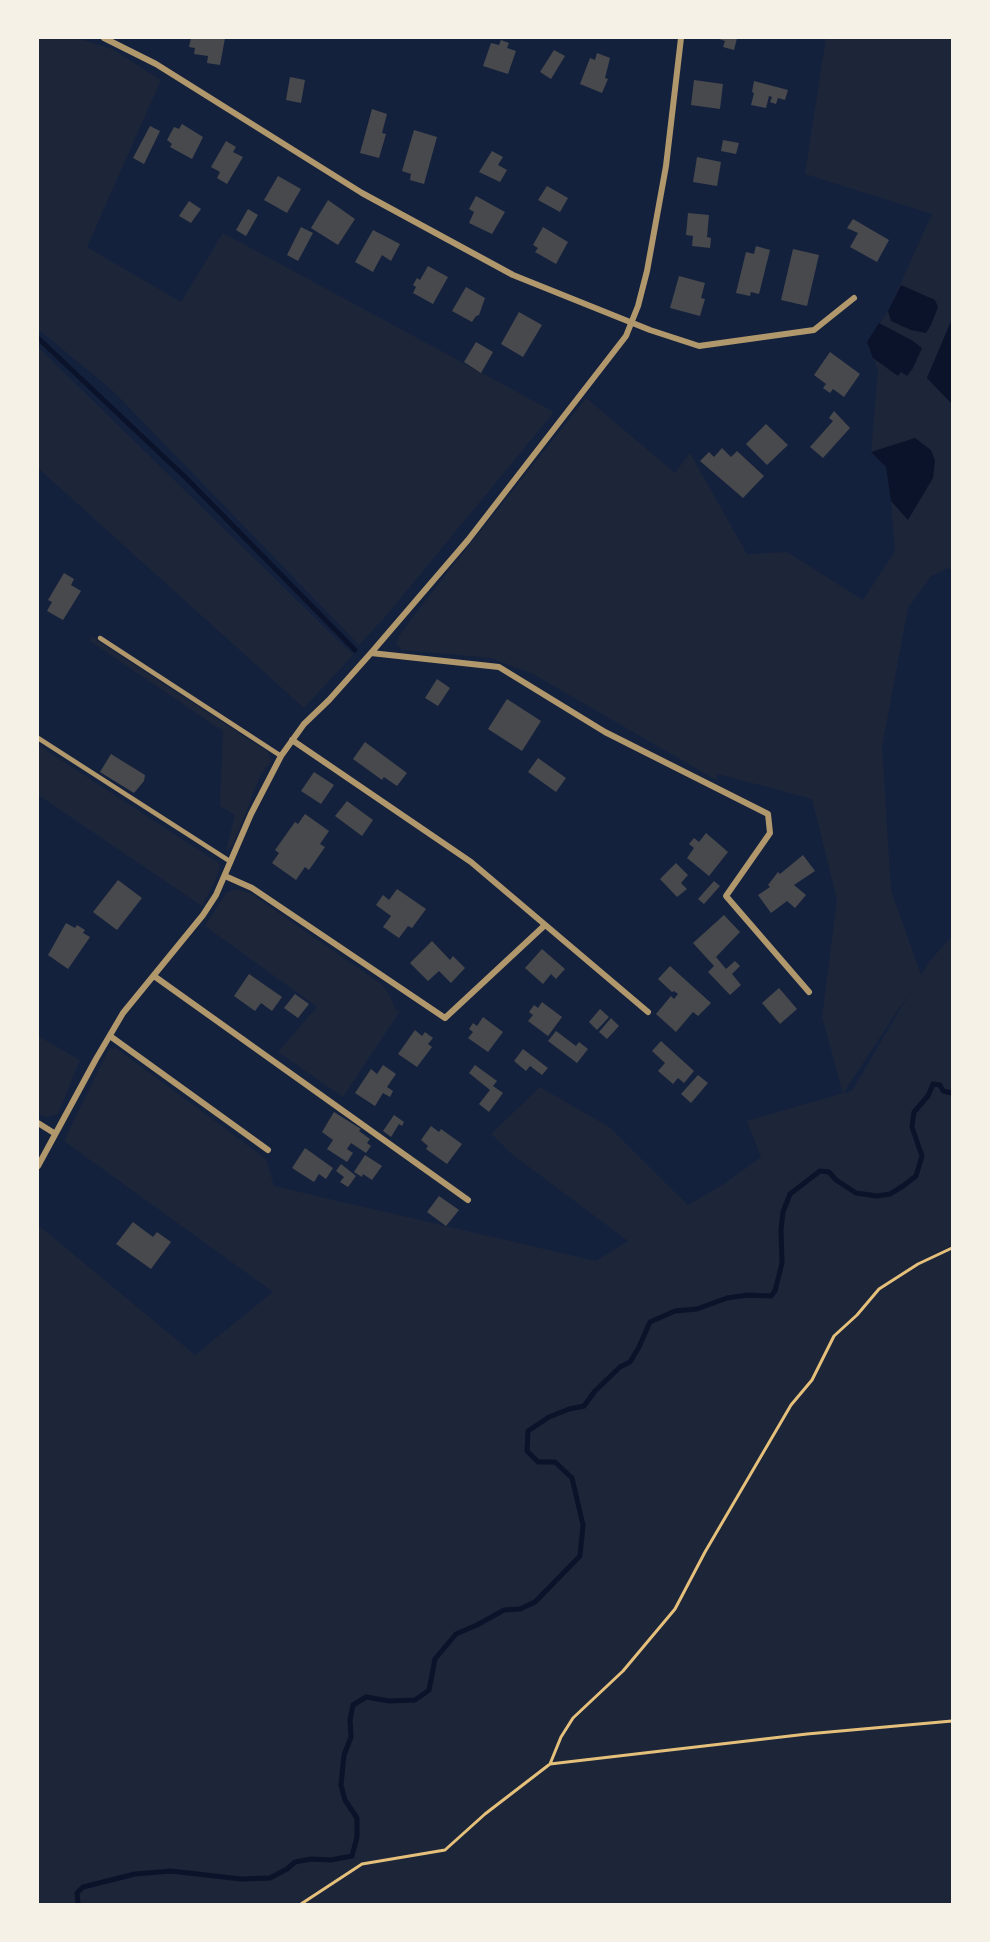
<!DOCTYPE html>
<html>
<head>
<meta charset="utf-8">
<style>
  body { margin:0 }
  #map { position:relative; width:990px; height:1942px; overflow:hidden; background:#14213d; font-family:"Public Sans",sans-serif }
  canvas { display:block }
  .frame { position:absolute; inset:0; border:39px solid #f6f1e7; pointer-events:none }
</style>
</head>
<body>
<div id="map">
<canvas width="990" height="1942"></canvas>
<div class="frame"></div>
</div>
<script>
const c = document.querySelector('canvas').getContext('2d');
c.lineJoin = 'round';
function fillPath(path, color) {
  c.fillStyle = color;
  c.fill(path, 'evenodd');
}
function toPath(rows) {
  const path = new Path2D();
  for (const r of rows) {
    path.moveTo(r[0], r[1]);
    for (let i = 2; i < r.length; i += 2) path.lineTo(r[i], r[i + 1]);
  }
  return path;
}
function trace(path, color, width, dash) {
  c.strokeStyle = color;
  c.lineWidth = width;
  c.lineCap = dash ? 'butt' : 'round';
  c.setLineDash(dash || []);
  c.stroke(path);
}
fillPath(toPath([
  [38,38,76,38,112,49,161,80,87,247,181,302,223,233,554,412,385,617,359,645,114,392,38,329],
  [826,38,952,38,952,319,927,378,952,404,952,570,948,568,931,576,908,608,882,747,891,890,921,975,929,962,952,936,952,1904,38,1904,38,1225,195,1355,273,1292,64,1141,109,1049,116,1048,266,1159,274,1186,596,1261,628,1241,513,1155,491,1134,540,1087,609,1127,688,1205,724,1184,761,1157,747,1121,843,1093,822,1017,837,900,812,799,718,774,716,780,533,674,491,658,402,650,396,644,399,636,421,606,586,398,675,473,690,453,747,554,787,552,863,600,895,551,891,501,907,519,888,482,886,467,871,452,878,371,867,342,888,311,932,214,805,174],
  [910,992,852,1091,844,1093,844,1092],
  [38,347,353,655,304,708,38,468],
  [92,637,268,752,271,761,260,776,233,845,226,851,235,815,220,806,223,731,90,641],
  [38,745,220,864,218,874,202,906,38,795],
  [237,889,250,893,381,984,389,994,395,1009,400,1011,343,1097,278,1052,317,1007,205,926,226,893],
  [38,1036,80,1060,58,1114,45,1117,38,1113]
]), '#1d2539');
fillPath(toPath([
  [901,285,935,300,938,307,931,325,926,333,911,330,891,321,888,311],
  [952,319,952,404,927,378],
  [879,323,913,341,922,348,913,368,907,376,901,372,898,376,873,358,867,342],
  [915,438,931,450,935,461,933,478,908,520,891,501,886,467,871,452]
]), '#0b132b');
trace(toPath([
  [38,338,185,477,355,650],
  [78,1904,77,1893,83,1887,135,1874,171,1871,241,1879,270,1878,287,1869,295,1862,311,1859,331,1860,352,1856,357,1837,357,1818,345,1800,341,1785,344,1755,351,1737,350,1720,353,1705,366,1697,389,1701,415,1700,429,1690,435,1659,456,1634,477,1625,504,1610,520,1609,535,1602,580,1556,583,1525,572,1478,555,1462,538,1462,527,1451,528,1431,549,1417,569,1409,584,1406,595,1391,620,1367,630,1362,639,1347,650,1322,675,1311,697,1309,727,1298,748,1295,771,1296,775,1291,782,1263,781,1230,783,1212,790,1194,820,1171,829,1172,836,1180,856,1193,877,1196,890,1194,903,1186,916,1176,922,1156,912,1127,914,1112,928,1096,933,1084,940,1085,943,1091,952,1093]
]), '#0b132b', 5);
fillPath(toPath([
  [191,38,225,38,220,65,207,63,208,56,194,54,195,48,189,47],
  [716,38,737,38,734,50,723,47,725,41],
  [501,40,509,43,507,48,516,51,508,74,483,66,491,43,499,45],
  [554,50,565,56,551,79,540,72],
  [597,53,610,58,605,78,608,79,602,93,580,84,590,58,595,60],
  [290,77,305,80,301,103,286,100],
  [694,80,723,84,720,109,691,105],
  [754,81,788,90,785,100,778,98,776,104,770,102,772,97,769,96,766,108,751,105,754,93,752,92],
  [372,109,387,114,382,133,386,134,379,158,360,153],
  [182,124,203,137,192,159,170,147,172,144,167,140,174,127,179,129],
  [150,126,160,131,144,164,133,158],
  [414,130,437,137,424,184,410,180,411,174,402,171],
  [723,140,739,143,736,154,721,151],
  [226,141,236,147,233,152,243,157,227,184,217,178,220,172,211,167],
  [492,151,503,157,498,165,507,170,500,182,479,172],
  [697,157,721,162,717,186,693,182],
  [278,176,301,189,287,213,264,200],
  [547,186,568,198,560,212,538,200],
  [476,196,505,212,492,234,469,223,474,212,469,209],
  [328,200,355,219,338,245,311,228],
  [189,201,201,209,191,223,179,216],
  [248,209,258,215,246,236,236,230],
  [688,213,709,215,707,237,711,238,710,248,692,246,693,236,686,235],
  [853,219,889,240,877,262,850,247,858,233,847,228],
  [301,227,313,233,298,261,287,255],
  [543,227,568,242,556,264,535,252,538,248,533,245],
  [373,230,400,244,391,261,382,255,373,272,355,262],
  [756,246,770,250,759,294,751,292,750,296,736,293,746,252,754,254],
  [793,249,819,255,807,306,781,300],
  [428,266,448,277,433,304,413,293,416,287,413,285,417,278,420,280],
  [679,276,705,283,701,298,705,299,700,316,670,308],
  [466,287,485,298,479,315,476,316,472,322,452,311],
  [519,312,542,325,523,357,501,344],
  [476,342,493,352,481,373,464,362],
  [830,352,860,374,844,397,833,389,830,393,823,388,826,384,814,375],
  [834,411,850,428,823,458,810,447,833,421,829,418],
  [766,424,788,445,767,465,746,444],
  [722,448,731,457,737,451,764,476,743,498,700,461,709,452,714,457],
  [64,573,74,579,71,585,81,591,63,620,47,611,52,602,48,600],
  [437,679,450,688,438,706,425,698],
  [507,699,541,721,522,751,488,729],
  [365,742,407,773,397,786,384,777,382,780,353,759],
  [111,754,145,775,144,781,134,793,100,772],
  [538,758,566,778,556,792,528,772],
  [314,772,334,785,321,804,301,791],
  [347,801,373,820,362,836,335,816],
  [305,814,329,831,320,844,325,847,309,870,305,867,296,880,272,863,279,853,275,850,295,822,298,824],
  [706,833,728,852,709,876,687,858,694,848,689,844,694,838,699,842],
  [803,855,815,871,794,885,806,895,795,908,787,901,771,913,758,895,770,887,768,885,778,872,780,874],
  [676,863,688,875,681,883,687,889,677,897,660,879],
  [118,880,142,898,117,930,93,912],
  [714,881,720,886,704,904,698,899],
  [397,889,426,909,412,928,408,926,399,938,383,927,391,916,376,905,383,895,389,900],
  [724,915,740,932,716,957,726,969,735,961,740,966,732,974,741,985,730,995,708,972,714,966,693,943],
  [66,923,75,928,77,925,85,930,83,933,90,937,68,969,48,955],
  [432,941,450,960,453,956,465,968,451,983,439,971,428,981,410,963],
  [542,949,565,969,556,979,551,974,543,984,525,968],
  [670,966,711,1003,698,1016,693,1012,676,1032,656,1014,671,996,674,999,678,994,674,991,672,992,658,979],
  [249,974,282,997,272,1011,261,1003,255,1011,234,996],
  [779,988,797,1009,780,1024,762,1003],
  [295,994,309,1004,298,1018,284,1008],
  [542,1002,562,1017,548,1036,528,1021,533,1015,529,1012,534,1005,538,1008],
  [600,1009,609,1017,597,1030,589,1022],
  [483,1017,503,1032,488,1052,468,1038,473,1032,469,1029,473,1023,477,1026],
  [611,1018,619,1026,607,1039,599,1032],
  [415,1030,422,1036,425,1032,433,1038,428,1044,432,1047,417,1067,398,1054],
  [556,1031,576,1046,579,1042,588,1049,577,1063,548,1041],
  [661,1041,694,1071,684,1083,678,1078,673,1084,658,1071,665,1063,652,1051],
  [523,1049,548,1068,542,1075,530,1066,526,1071,514,1061],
  [383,1065,396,1074,387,1087,393,1091,390,1097,383,1093,375,1106,355,1093,371,1069,377,1074],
  [475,1065,497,1081,493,1086,503,1093,489,1112,479,1104,490,1090,469,1073],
  [698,1075,708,1083,691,1103,681,1094],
  [334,1112,361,1129,359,1131,370,1139,367,1143,371,1146,366,1153,351,1143,347,1149,353,1153,347,1162,327,1149,333,1140,322,1132],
  [394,1115,404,1122,402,1126,399,1124,391,1137,383,1131],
  [431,1126,439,1132,441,1129,462,1144,447,1164,426,1149,428,1146,421,1140],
  [305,1148,333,1168,326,1179,319,1174,314,1182,292,1168],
  [365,1155,382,1166,372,1180,363,1174,362,1177,354,1172],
  [341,1164,356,1176,348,1187,340,1182,344,1177,336,1171],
  [439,1196,459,1210,446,1226,427,1212],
  [133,1222,153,1237,157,1232,171,1242,151,1269,116,1244]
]), '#48494c');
trace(toPath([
  [550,1764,807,1734,952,1721],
  [301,1904,362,1864,445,1850,485,1814,550,1764,561,1737,573,1718,623,1671,675,1609,705,1552,791,1405,812,1380,834,1336,857,1315,879,1289,918,1264,952,1248]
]), '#e5c07b', 3);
trace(toPath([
  [100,638,281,756],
  [38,738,231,862]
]), '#b1986c', 4.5);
trace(toPath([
  [104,38,156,64,362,193,513,275,650,330,699,346,814,330,854,298],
  [371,653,499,667,605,732,768,814,770,833,726,896,809,992],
  [292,740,471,862,648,1012],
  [225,876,252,888,445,1018,545,925],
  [154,976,468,1200],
  [110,1036,268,1150],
  [38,1123,54,1133],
  [38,1166,96,1059,123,1013,203,915,216,895,251,814,281,756,304,724,329,700,371,653,468,540,626,336,638,306,647,271,666,166,681,38]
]), '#b1986c', 6);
</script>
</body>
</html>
